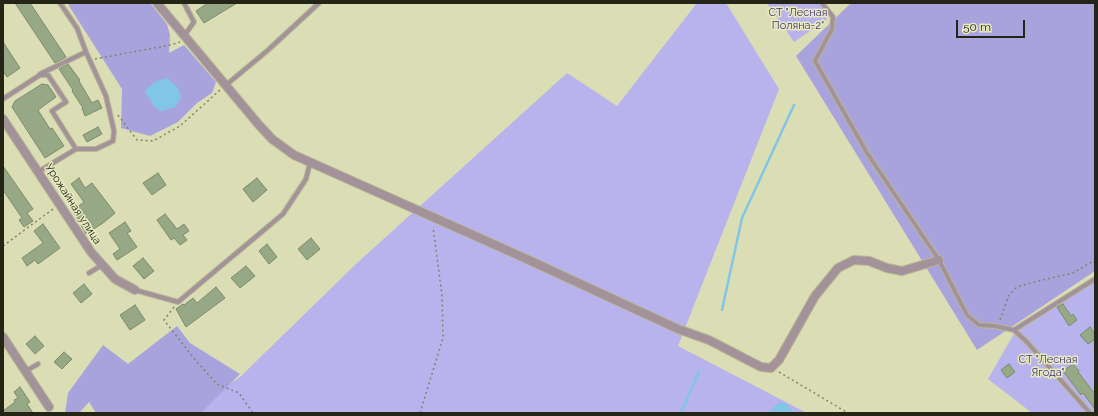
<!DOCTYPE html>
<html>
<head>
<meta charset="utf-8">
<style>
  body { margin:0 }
  #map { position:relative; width:1098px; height:416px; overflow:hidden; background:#dbddb5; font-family:Raleway,sans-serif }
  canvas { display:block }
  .frame { position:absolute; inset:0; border:4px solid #242516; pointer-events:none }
  .scale { position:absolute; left:956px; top:20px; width:69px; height:18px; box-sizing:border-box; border:2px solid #242516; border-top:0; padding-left:5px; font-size:12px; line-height:14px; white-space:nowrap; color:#242516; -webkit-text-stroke:3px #e8eac2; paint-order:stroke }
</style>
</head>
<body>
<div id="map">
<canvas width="1098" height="416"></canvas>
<div class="frame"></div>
<div class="scale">50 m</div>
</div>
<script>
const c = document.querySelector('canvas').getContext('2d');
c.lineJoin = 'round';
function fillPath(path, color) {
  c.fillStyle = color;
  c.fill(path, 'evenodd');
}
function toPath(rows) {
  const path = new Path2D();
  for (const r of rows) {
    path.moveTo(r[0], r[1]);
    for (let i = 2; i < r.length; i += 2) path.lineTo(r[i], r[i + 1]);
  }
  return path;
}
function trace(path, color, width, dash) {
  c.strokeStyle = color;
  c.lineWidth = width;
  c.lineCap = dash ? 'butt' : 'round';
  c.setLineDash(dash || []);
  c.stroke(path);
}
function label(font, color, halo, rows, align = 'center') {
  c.font = font + ' Raleway,sans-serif';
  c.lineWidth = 3;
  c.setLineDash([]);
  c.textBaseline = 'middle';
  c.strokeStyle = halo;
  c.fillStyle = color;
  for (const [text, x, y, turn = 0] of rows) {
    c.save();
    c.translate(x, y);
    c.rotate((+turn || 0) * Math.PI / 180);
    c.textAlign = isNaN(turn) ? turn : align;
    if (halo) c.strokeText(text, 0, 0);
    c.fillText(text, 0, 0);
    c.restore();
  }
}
fillPath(toPath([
  [697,3,726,3,779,89,678,346,807,413,187,413,240,377,356,264,567,73,617,106],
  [767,3,821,3,827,19,794,42],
  [1095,277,1095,413,1032,413,988,379,1019,325]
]), '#b8b3ec');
fillPath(toPath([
  [69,3,150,3,167,24,170,35,169,53,184,45,216,82,212,93,197,103,178,122,150,136,121,128,122,89,69,6],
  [851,3,1095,3,1095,271,977,350,796,56],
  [177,326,190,343,240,374,201,413,96,413,89,402,79,413,65,413,68,393,103,345,128,364]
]), '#a9a3dd');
fillPath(toPath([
  [167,78,178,88,181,98,175,107,161,111,153,106,150,99,145,93,148,88,156,81],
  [782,402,788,405,794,413,769,413,776,405]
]), '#81c6e6');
trace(toPath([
  [722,310,742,218,794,105],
  [681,413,699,371]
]), '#81c6e6', 2.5);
const building = toPath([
  [15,3,30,3,66,57,55,63,15,3],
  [208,3,237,3,204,23,196,11,208,3],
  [3,42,20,68,7,77,3,71,3,42],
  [68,64,80,80,79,81,92,103,98,100,102,108,85,116,82,108,83,108,72,91,73,90,59,69,68,64],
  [42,84,48,85,56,97,38,110,50,129,52,128,64,146,45,158,12,107,15,101,42,84],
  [98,127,102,134,87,142,83,135,98,127],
  [3,166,33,209,27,213,33,221,24,227,19,220,22,218,3,190,3,166],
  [158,173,166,185,152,195,143,183,158,173],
  [79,178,85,188,92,183,115,213,103,223,86,234,81,225,82,224,72,211,84,202,71,184,79,178],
  [257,178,267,190,253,202,243,189,257,178],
  [165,214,177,229,184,224,189,231,183,235,187,240,180,245,174,238,171,240,157,220,165,214],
  [125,222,131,231,127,233,137,247,117,260,113,254,120,249,109,233,125,222],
  [43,224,60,248,38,264,35,260,27,266,22,258,43,243,34,231,43,224],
  [311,238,320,249,307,260,298,249,311,238],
  [267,244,277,257,269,264,259,251,267,244],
  [143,258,154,271,144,279,133,266,143,258],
  [246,266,255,276,240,288,231,278,246,266],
  [84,284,92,294,81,303,73,293,84,284],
  [216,287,225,298,186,327,176,309,183,304,184,305,193,298,197,303,216,287],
  [1063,304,1071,316,1073,314,1077,320,1069,326,1057,307,1063,304],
  [135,305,145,320,130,330,120,315,135,305],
  [1090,327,1095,334,1095,339,1088,344,1080,335,1090,327],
  [35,336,44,346,35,354,26,344,35,336],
  [64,352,72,359,62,369,54,362,64,352],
  [1009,364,1015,372,1007,378,1001,370,1009,364],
  [1073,364,1079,371,1078,372,1095,394,1095,409,1083,393,1081,395,1063,371,1073,364],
  [20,387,30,402,27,404,33,413,3,413,3,411,15,402,14,400,18,398,14,392,20,387]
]);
fillPath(building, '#97a886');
trace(building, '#7b8b6a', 1);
const service = toPath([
  [184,3,194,22,184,36],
  [822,3,833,17,832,29,815,61,867,153,939,260,967,315,979,325,995,326,1014,330,1027,342,1090,413],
  [40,74,86,52],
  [226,85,267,51,319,3],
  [3,99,40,75,48,75,66,102,52,111,76,149],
  [38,172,76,149,96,149,113,141,114,131,106,96,86,52,77,28,60,3],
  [89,273,102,265],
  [135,290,178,302,283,214,306,179,310,163],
  [1014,330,1095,279],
  [26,371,38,364]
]);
const minor = toPath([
  [157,3,259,125,272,139,294,155,520,256,678,329,709,340,761,367,771,368,779,360,815,296,838,268,854,260,869,261,887,268,902,271,939,260],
  [3,119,91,252,115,279,135,290],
  [3,337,49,407]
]);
trace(service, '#b6b895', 6);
trace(minor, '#b6b895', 10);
trace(toPath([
  [95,59,170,45,180,42],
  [118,115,137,140,153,141,180,126,220,90],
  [3,246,53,209],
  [174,307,164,320,196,361,217,384,239,393,253,413],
  [1000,320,1009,295,1017,287,1034,282,1073,273,1095,260],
  [779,372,848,413],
  [420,413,443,338,442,295,433,227]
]), '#828468', 1.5, [2, 3]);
trace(service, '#a4929a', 4);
trace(minor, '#a4929a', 8);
label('11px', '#413378', '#e8eac2', [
  ["СТ \"Лесная",798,13],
  ["Поляна-2\"",798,26],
  ["СТ \"Лесная",1048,360],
  ["Ягода\"",1048,373]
]);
label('11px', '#242516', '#e8eac2', [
  ["Урожайная улица",73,204,57]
]);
</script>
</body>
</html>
